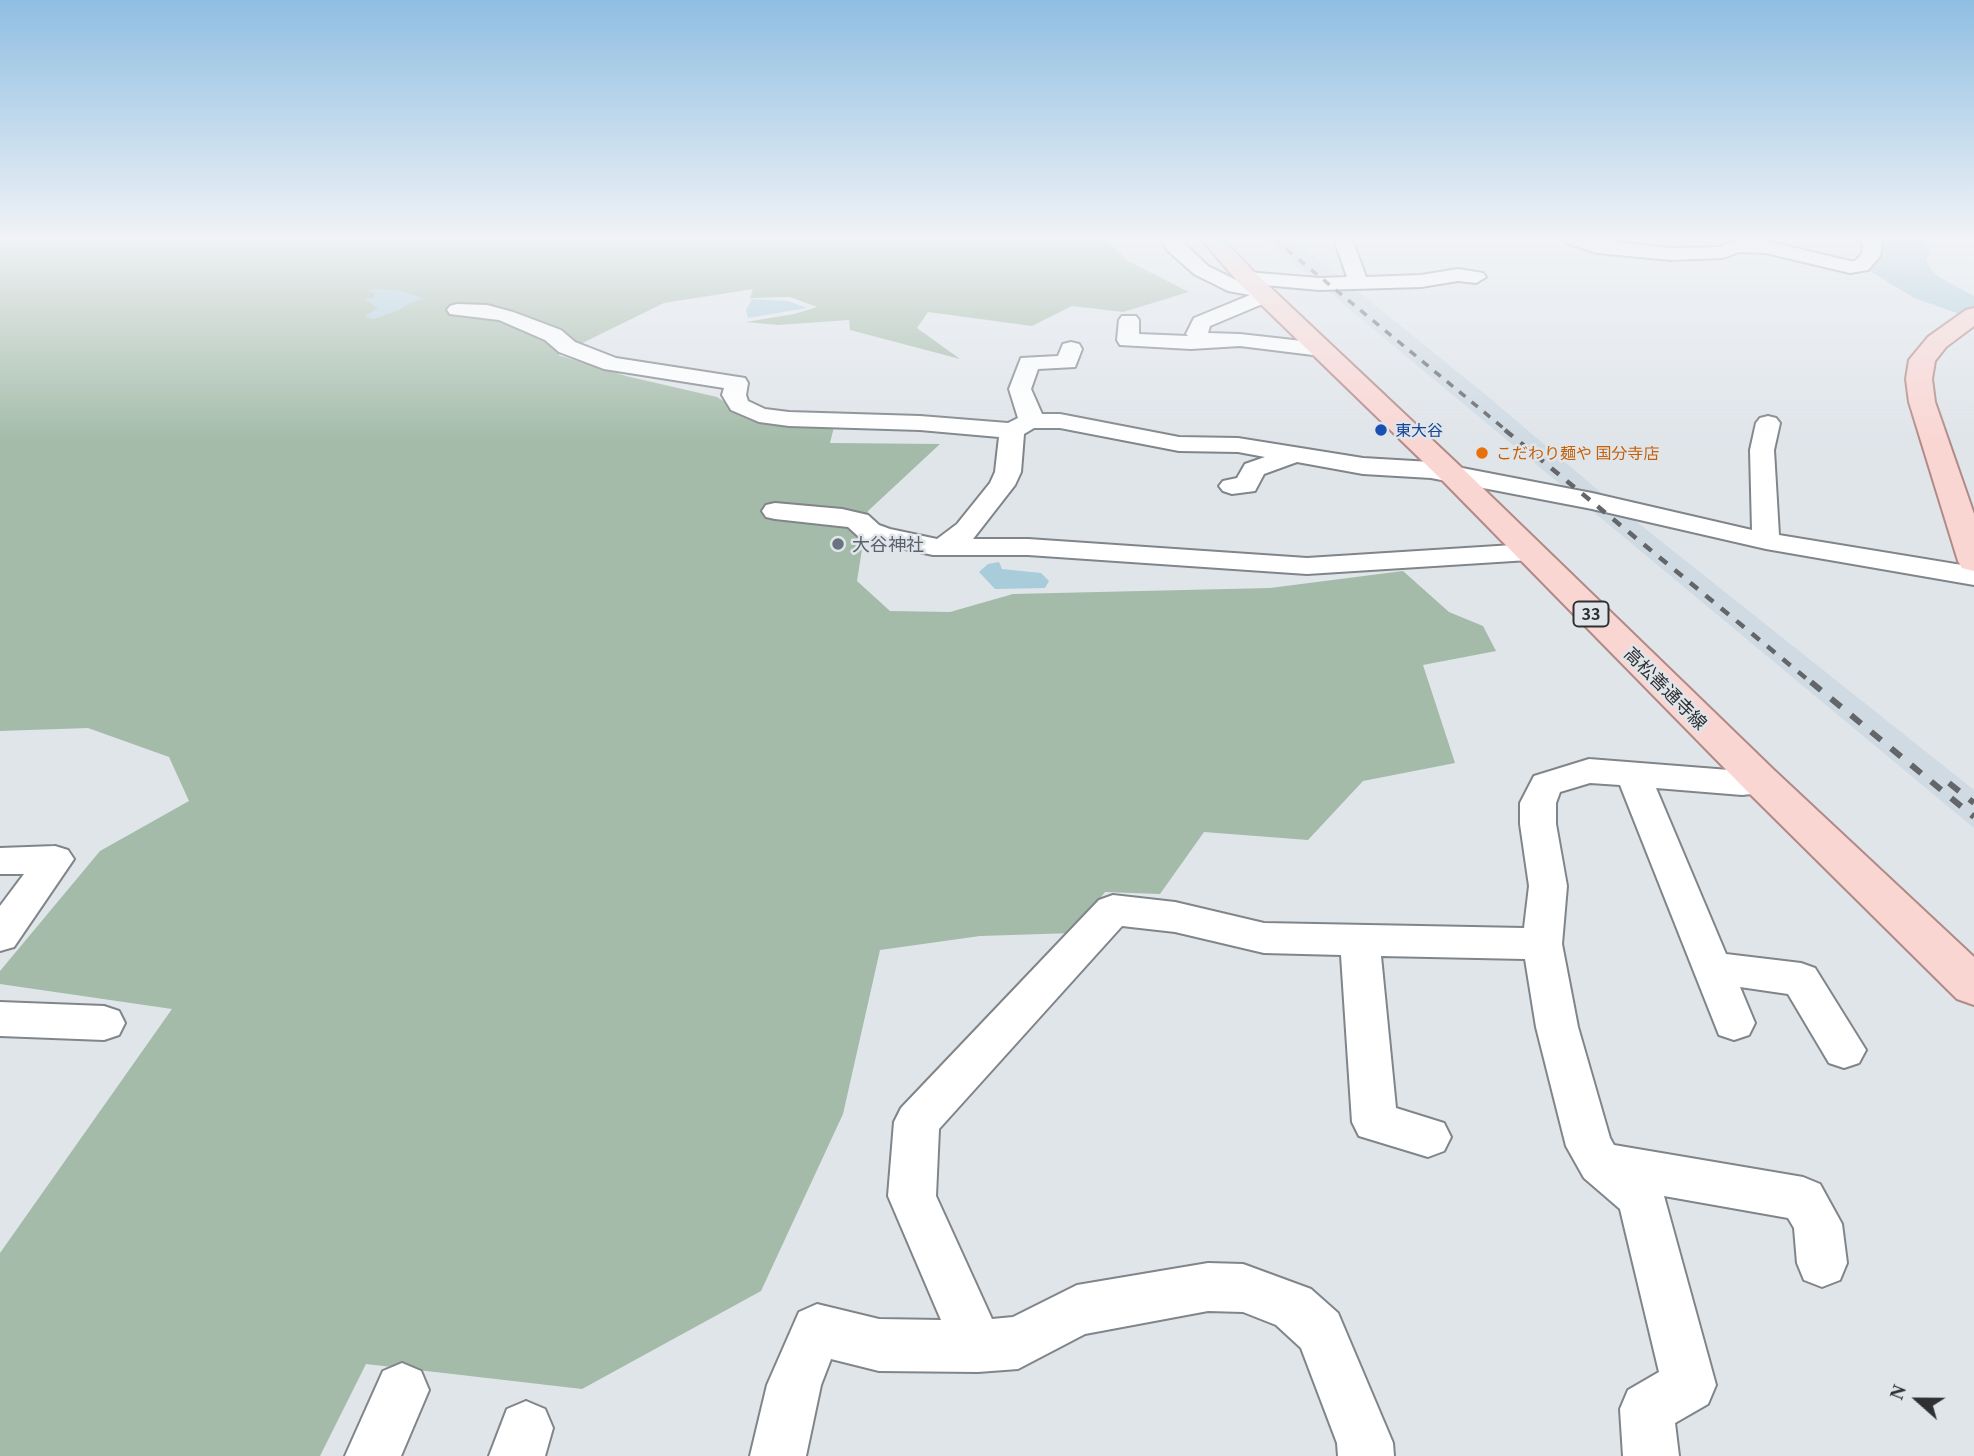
<!DOCTYPE html>
<html>
<head>
<meta charset="utf-8">
<style>
  body { margin:0 }
  #map { position:relative; width:1974px; height:1456px; overflow:hidden; background:#e0e5ea; font-family:Georgia,serif }
  canvas { display:block }
  .north { position:absolute; left:1883px; top:1365px; width:70px; height:70px; -webkit-text-stroke:5px #e0e5ea; paint-order:stroke; rotate:291deg; font-size:19px; font-weight:700; line-height:28px; text-align:center; color:#2e3032 }
  .north::after { content:''; display:block; margin:auto; width:24px; height:32px; background:#2e3032; clip-path:polygon(50% 0,100% 100%,50% 72%,0 100%) }
</style>
</head>
<body>
<div id="map">
<canvas width="1974" height="1456"></canvas>
<div class="north">N</div>
</div>
<script>
const c = document.querySelector('canvas').getContext('2d');
c.lineJoin = 'round';
function fillPath(path, color) {
  c.fillStyle = color;
  c.fill(path, 'evenodd');
}
function toPath(rows) {
  const path = new Path2D();
  for (const r of rows) {
    path.moveTo(r[0], r[1]);
    for (let i = 2; i < r.length; i += 2) path.lineTo(r[i], r[i + 1]);
  }
  return path;
}
function trace(path, color, width, dash) {
  c.strokeStyle = color;
  c.lineWidth = width;
  c.lineCap = dash ? 'butt' : 'round';
  c.setLineDash(dash || []);
  c.stroke(path);
}
function label(font, color, halo, rows, align = 'center') {
  c.font = font + ' Georgia,"Noto Sans JP",serif';
  c.lineWidth = 5;
  c.setLineDash([]);
  c.textBaseline = 'middle';
  c.strokeStyle = halo;
  c.fillStyle = color;
  for (const [text, x, y, turn = 0] of rows) {
    c.save();
    c.translate(x, y);
    c.rotate((+turn || 0) * Math.PI / 180);
    c.textAlign = isNaN(turn) ? turn : align;
    if (halo) c.strokeText(text, 0, 0);
    c.fillText(text, 0, 0);
    c.restore();
  }
}
fillPath(toPath([
  [1265,239,1291,239,1323,263,1486,395,1618,507,1974,790,1974,828]
]), '#cfdae3');
fillPath(toPath([
  [0,239,1106,239,1128,261,1189,292,1123,312,1072,306,1032,326,928,312,917,328,960,359,850,330,849,320,778,325,746,322,794,314,817,307,790,297,750,298,753,289,664,303,558,355,626,376,717,397,745,415,834,427,830,443,940,444,868,511,857,581,890,611,950,612,1013,594,1270,588,1403,571,1449,612,1483,626,1496,651,1423,665,1455,763,1363,781,1308,840,1204,832,1160,894,1105,892,1074,933,980,936,880,950,843,1114,761,1291,582,1389,366,1364,320,1456,0,1456,0,1253,172,1009,0,984,0,971,100,851,189,801,169,757,88,728,0,731]
]), '#a3bba8');
fillPath(toPath([
  [1881,239,1924,241,1930,252,1926,260,1930,268,1939,277,1974,296,1974,319,1914,298,1868,270,1881,255],
  [374,289,398,290,425,299,412,302,399,310,374,319,364,317,378,308,365,300,374,297,375,293,368,292],
  [752,299,788,301,807,308,748,318,746,310],
  [999,562,1002,569,1041,573,1049,581,1045,588,995,589,979,572,988,564]
]), '#a9ccda');
const minor = toPath([
  [1162,239,1180,239,1208,266,1240,282,1237,278,1240,274,1247,272,1319,278,1347,277,1334,239,1352,239,1366,277,1421,275,1458,269,1483,273,1486,277,1476,283,1458,281,1421,287,1319,290,1264,285,1275,296,1272,300,1210,326,1208,333,1240,334,1329,344,1332,349,1329,354,1321,356,1240,346,1191,349,1120,345,1117,340,1119,320,1122,316,1136,316,1139,320,1139,334,1188,336,1186,334,1194,318,1250,295,1228,291,1194,274,1167,250,1162,239],
  [1563,239,1590,239,1671,248,1720,247,1736,240,1766,241,1850,261,1855,261,1862,254,1863,245,1858,239,1878,239,1882,244,1880,256,1868,270,1850,273,1766,253,1739,252,1723,258,1671,260,1597,253,1566,243,1563,239],
  [457,304,487,305,513,312,561,330,575,342,616,358,745,378,748,383,746,395,748,401,765,409,789,412,920,416,1008,423,1018,418,1009,389,1021,358,1058,356,1063,344,1071,342,1079,344,1082,349,1075,367,1038,369,1031,389,1042,414,1060,414,1179,437,1238,438,1363,458,1431,462,1592,493,1752,530,1750,450,1756,423,1760,418,1768,416,1776,418,1780,423,1774,450,1779,535,1974,567,1974,585,1766,549,1592,509,1431,478,1363,474,1297,462,1264,474,1255,491,1232,494,1223,491,1219,486,1223,481,1237,478,1245,464,1265,457,1238,452,1179,451,1060,428,1034,428,1024,434,1021,472,1015,485,973,539,1028,539,1307,558,1529,544,1539,546,1543,552,1539,558,1529,560,1307,574,1028,555,933,555,872,542,859,537,848,527,775,519,766,517,762,511,766,505,775,503,842,509,868,515,879,525,890,529,937,539,957,524,990,483,995,472,999,437,920,430,789,426,759,422,731,410,722,395,724,388,604,369,559,352,545,340,499,320,450,314,447,310,450,306,457,304],
  [1589,759,1742,771,1761,769,1773,773,1778,781,1773,789,1761,793,1742,795,1656,788,1726,954,1801,963,1815,968,1866,1050,1859,1063,1844,1068,1829,1063,1788,994,1740,987,1755,1023,1749,1035,1734,1040,1719,1035,1620,785,1590,783,1560,792,1556,803,1556,824,1567,886,1562,944,1578,1027,1610,1138,1614,1145,1803,1177,1820,1184,1842,1224,1847,1263,1840,1280,1822,1287,1804,1280,1797,1263,1794,1228,1788,1218,1664,1196,1716,1385,1708,1404,1675,1423,1679,1456,1623,1456,1620,1409,1628,1390,1659,1372,1620,1209,1584,1178,1566,1146,1536,1027,1525,959,1381,956,1396,1108,1444,1123,1451,1137,1444,1151,1428,1157,1359,1136,1352,1122,1341,955,1264,953,1175,932,1122,926,939,1129,936,1196,992,1319,1013,1317,1077,1285,1208,1263,1243,1264,1311,1289,1338,1313,1393,1443,1394,1456,1338,1456,1337,1443,1301,1348,1276,1325,1243,1312,1208,1311,1085,1334,1018,1369,978,1372,879,1371,831,1359,821,1385,806,1456,750,1456,767,1385,799,1312,817,1304,879,1319,941,1320,888,1196,894,1122,901,1108,1099,900,1113,895,1175,902,1264,923,1524,928,1529,886,1520,824,1520,803,1534,776,1589,759],
  [55,846,68,850,74,859,14,947,0,951,0,906,24,874,0,874,0,848,55,846],
  [0,1002,104,1006,119,1011,125,1023,119,1035,104,1040,0,1036,0,1002],
  [402,1363,421,1371,429,1390,401,1456,345,1456,383,1371,402,1363],
  [526,1401,545,1409,553,1428,545,1456,489,1456,507,1409,526,1401]
]);
const major = toPath([
  [1201,239,1223,239,1255,273,1462,468,1775,771,1974,957,1974,1005,1957,999,1747,791,1442,480,1239,283,1201,239],
  [1974,308,1974,326,1946,347,1935,361,1932,379,1935,402,1974,514,1974,571,1962,568,1958,561,1909,402,1906,379,1909,360,1928,337,1966,310,1974,308]
]);
trace(minor, '#80858a', 4);
trace(major, '#b18a87', 4);
fillPath(minor, '#fff');
fillPath(major, '#fad6d3');
trace(toPath([
  [1274,239,1507,431]
]), '#636568', 3.5, [8, 8]);
trace(toPath([
  [1505,430,1813,684]
]), '#636568', 4.5, [10, 10]);
trace(toPath([
  [1811,682,1974,817],
  [1949,783,1974,803]
]), '#636568', 6, [13, 13]);
const sky = c.createLinearGradient(0, 0, 0, 443);
sky.addColorStop(0, '#8fbee2');
sky.addColorStop(0.54, '#f1f3f6');
sky.addColorStop(1, '#f1f3f600');
c.fillStyle = sky;
c.fillRect(0, 0, 1974, 443);
for (const [x, y, r, color] of [
  [1381,430,7,"#1a4fb4"],
  [1482,453,7,"#e8710a"],
  [838,544,7,"#6b7280"]
]) {
  const dot = new Path2D();
  dot.arc(x, y, r, 0, 2 * Math.PI);
  c.fillStyle = color;
  c.fill(dot);
  trace(dot, '#e0e5ea', 2.5);
}
label('16px', '#164399', '#e0e5ea', [
  ["東大谷",1395,430]
], 'left');
label('16px', '#c56008', '#e0e5ea', [
  ["こだわり麺や 国分寺店",1496,453]
], 'left');
for (const [x, y, w] of [
  [1591,614,35]
]) {
  const box = new Path2D();
  box.roundRect(x - w / 2, y - 12.5, w, 25, 5);
  c.fillStyle = '#e0e5ea';
  c.fill(box);
  trace(box, '#2e3032', 2);
}
label('bold 16px', '#2e3032', null, [
  ["33",1591,614]
]);
label('18px', '#5b616d', '#e0e5ea', [
  ["大谷神社",852,544]
], 'left');
label('18px', '#2e3032', '#e0e5ea', [
  ["高松善通寺線",1666,688,45]
]);
</script>
</body>
</html>
